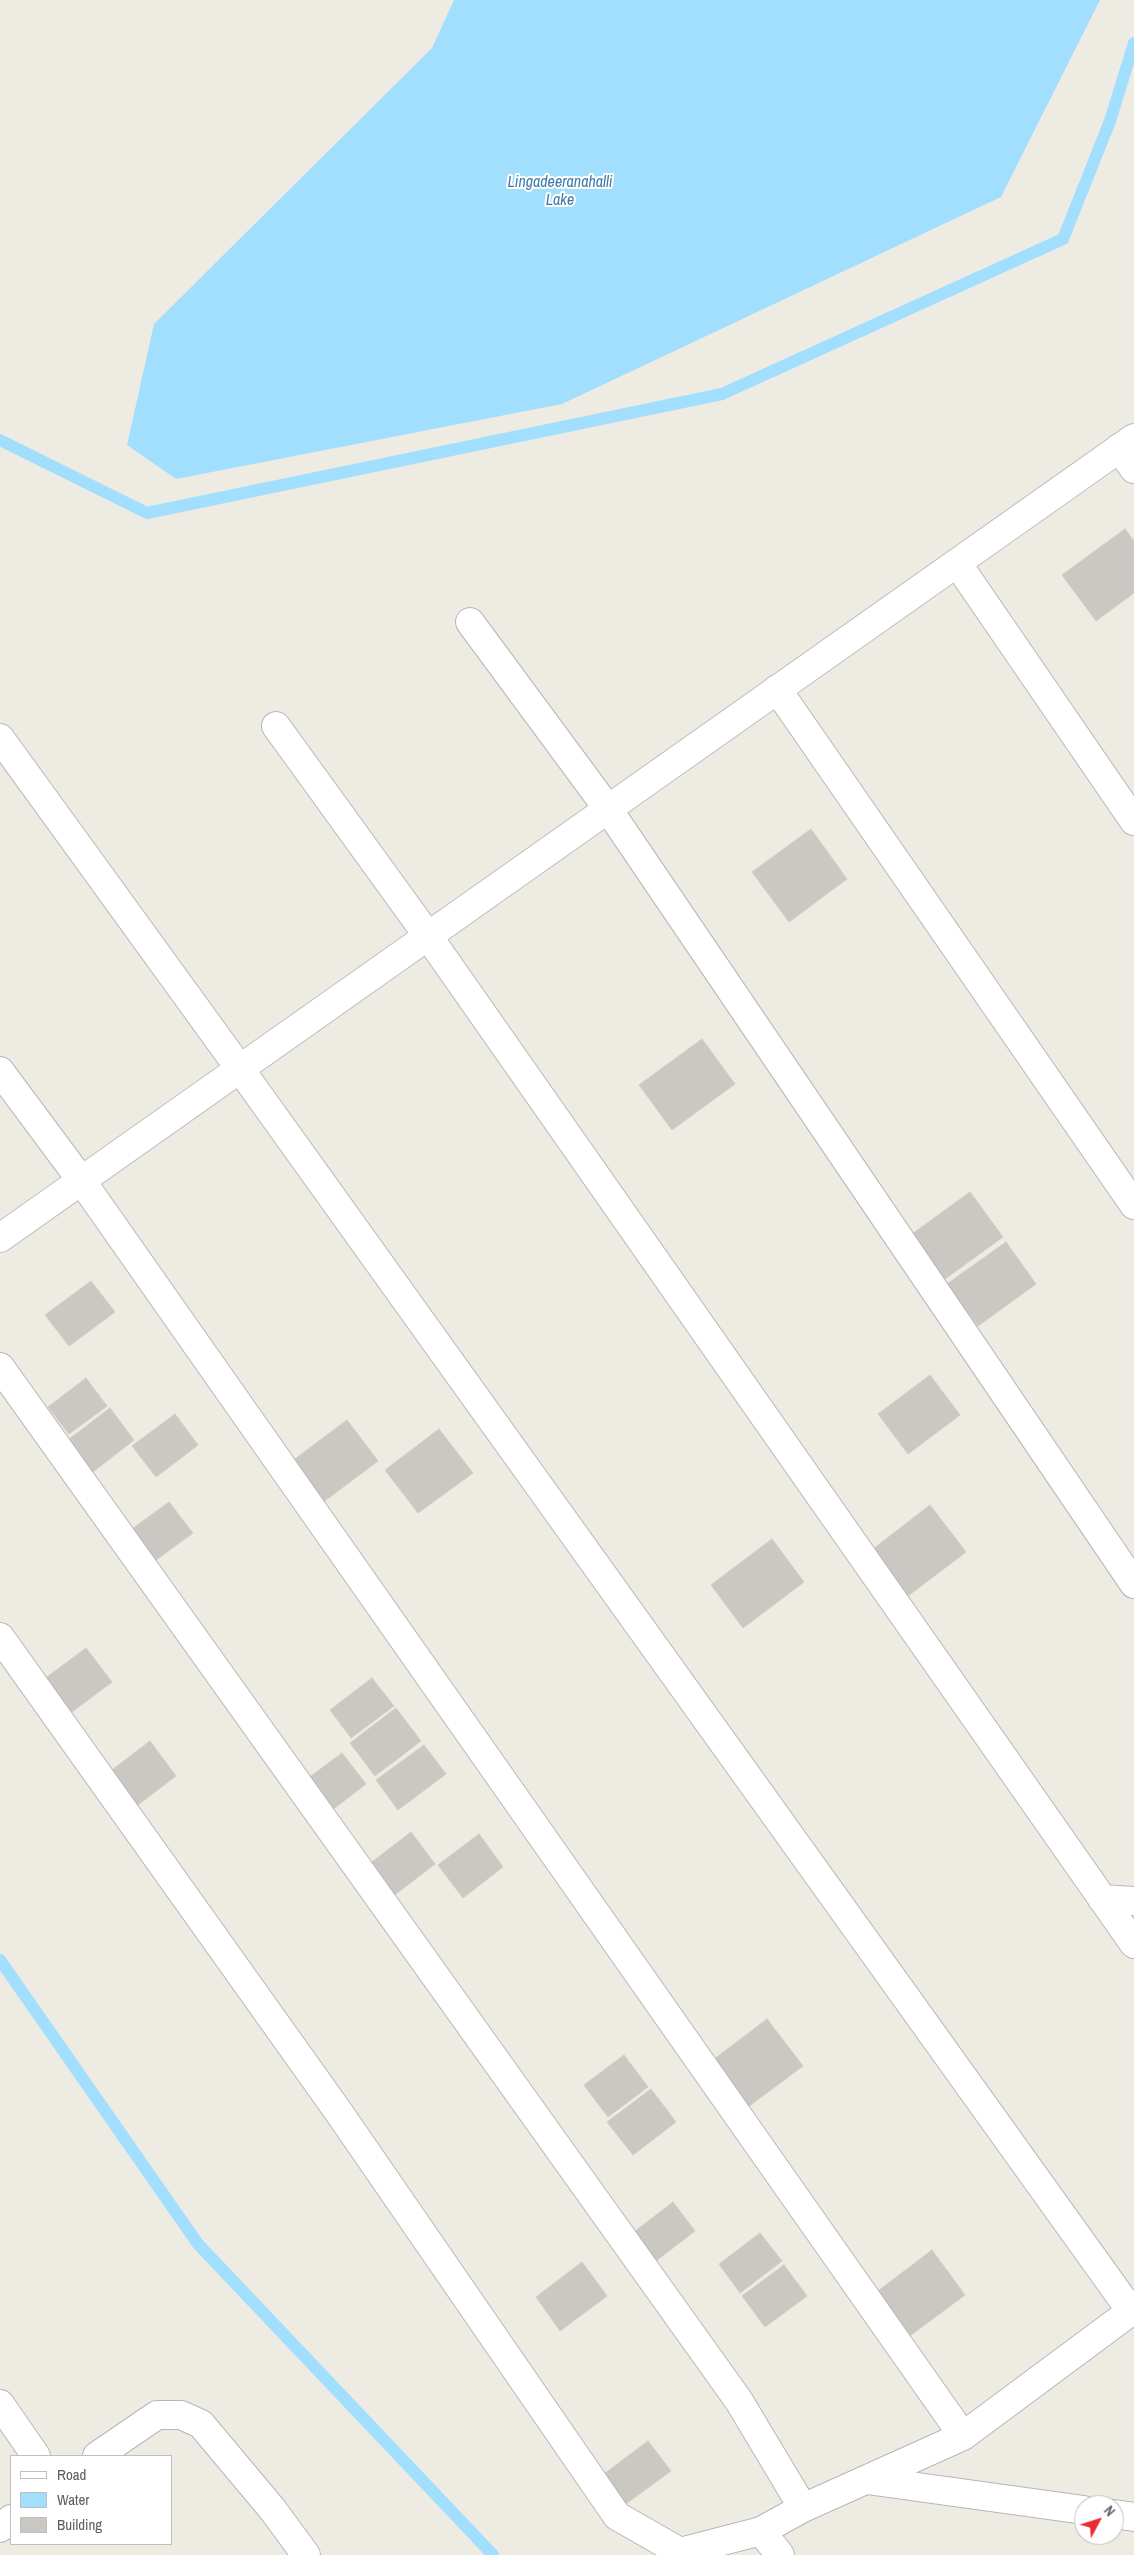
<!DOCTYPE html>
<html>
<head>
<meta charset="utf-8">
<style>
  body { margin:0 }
  #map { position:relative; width:1134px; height:2555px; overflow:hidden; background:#eeebe3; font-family:"Archivo Narrow",sans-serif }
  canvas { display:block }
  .legend { position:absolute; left:10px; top:2455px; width:162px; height:90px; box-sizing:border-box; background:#fff; border:1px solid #bdbfc1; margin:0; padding:6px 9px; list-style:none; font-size:15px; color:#5b6064 }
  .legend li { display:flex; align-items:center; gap:10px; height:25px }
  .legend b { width:25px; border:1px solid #bdbfc1 }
  .north { position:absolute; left:1074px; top:2495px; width:50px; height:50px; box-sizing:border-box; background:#fff; border:1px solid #bdbfc1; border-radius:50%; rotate:50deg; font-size:14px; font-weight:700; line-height:20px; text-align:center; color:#5b6064 }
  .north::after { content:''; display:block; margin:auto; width:18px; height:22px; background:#ea2d30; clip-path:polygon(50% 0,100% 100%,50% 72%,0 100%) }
</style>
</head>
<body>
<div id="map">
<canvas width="1134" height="2555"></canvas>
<ul class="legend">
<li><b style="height:6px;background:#fff"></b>Road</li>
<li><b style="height:14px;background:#a2dfff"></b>Water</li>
<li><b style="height:14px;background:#cbc7c2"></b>Building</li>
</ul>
<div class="north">N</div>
</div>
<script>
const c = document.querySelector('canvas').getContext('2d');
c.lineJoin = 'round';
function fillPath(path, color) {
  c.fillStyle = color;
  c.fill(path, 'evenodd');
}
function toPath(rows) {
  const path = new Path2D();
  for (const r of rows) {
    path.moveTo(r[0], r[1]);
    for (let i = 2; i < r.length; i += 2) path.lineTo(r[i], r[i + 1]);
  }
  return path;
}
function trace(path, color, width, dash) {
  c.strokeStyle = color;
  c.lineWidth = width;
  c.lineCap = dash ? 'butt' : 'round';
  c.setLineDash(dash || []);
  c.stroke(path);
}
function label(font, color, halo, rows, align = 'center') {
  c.font = font + ' "Archivo Narrow",sans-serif';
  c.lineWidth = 4;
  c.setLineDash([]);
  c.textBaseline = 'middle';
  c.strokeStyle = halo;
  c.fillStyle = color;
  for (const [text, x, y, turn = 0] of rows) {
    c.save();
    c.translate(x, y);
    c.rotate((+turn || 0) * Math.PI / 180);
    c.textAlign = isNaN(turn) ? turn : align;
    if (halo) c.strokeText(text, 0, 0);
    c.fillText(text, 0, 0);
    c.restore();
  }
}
fillPath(toPath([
  [454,0,1100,0,1001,197,562,404,176,479,127,445,154,324,432,48]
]), '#a2dfff');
trace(toPath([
  [0,440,147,513,722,394,1063,239,1110,121,1134,43],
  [0,1960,198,2244,493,2555]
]), '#a2dfff', 12);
const building = toPath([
  [1125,529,1134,541,1134,593,1096,621,1062,575,1125,529],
  [811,829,847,879,789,922,752,872,811,829],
  [702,1039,735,1084,672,1130,639,1085,702,1039],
  [970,1192,1003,1237,945,1279,912,1234,970,1192],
  [1006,1242,1036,1284,978,1326,947,1284,1006,1242],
  [91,1281,115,1312,69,1346,45,1315,91,1281],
  [930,1375,960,1415,908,1454,878,1414,930,1375],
  [86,1378,107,1406,69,1434,48,1407,86,1378],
  [110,1408,134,1440,89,1475,64,1443,110,1408],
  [175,1414,198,1445,156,1477,132,1446,175,1414],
  [347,1420,378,1461,322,1503,291,1462,347,1420],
  [439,1429,473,1473,418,1513,385,1470,439,1429],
  [169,1502,193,1533,156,1560,132,1529,169,1502],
  [930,1505,966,1552,908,1596,873,1549,930,1505],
  [772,1539,804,1582,743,1628,711,1585,772,1539],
  [86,1648,112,1682,65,1717,39,1683,86,1648],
  [372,1678,394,1706,351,1738,330,1710,372,1678],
  [396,1708,421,1741,375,1776,350,1743,396,1708],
  [150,1741,176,1776,130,1811,104,1776,150,1741],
  [424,1745,446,1774,398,1810,376,1780,424,1745],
  [342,1753,366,1784,327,1814,303,1782,342,1753],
  [411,1832,435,1864,392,1897,368,1865,411,1832],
  [479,1834,503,1867,463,1898,438,1865,479,1834],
  [767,2019,803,2066,748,2107,713,2060,767,2019],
  [624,2055,648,2087,608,2117,584,2085,624,2055],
  [651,2089,676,2122,633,2155,607,2122,651,2089],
  [673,2202,695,2231,656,2261,634,2232,673,2202],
  [760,2233,782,2261,740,2293,719,2264,760,2233],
  [932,2250,965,2295,907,2338,874,2294,932,2250],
  [582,2262,607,2296,560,2331,536,2297,582,2262],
  [784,2265,807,2296,765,2327,742,2296,784,2265],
  [648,2441,671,2471,623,2506,600,2477,648,2441]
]);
fillPath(building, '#cbc7c2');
trace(building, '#d3ccc1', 1);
const street = toPath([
  [1119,448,1134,469],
  [957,563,1134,821],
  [470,622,608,809,1134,1584],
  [777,689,1134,1205],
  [276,726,428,936,1134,1944],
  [0,738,240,1069,1131,2311],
  [0,1071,81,1180,963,2436],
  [0,1367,739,2401,803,2508],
  [0,1637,340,2114,617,2516,680,2552,761,2531,803,2508,963,2436,1134,2309],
  [1102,1899,1134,1901],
  [0,2404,36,2456],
  [97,2456,157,2415,181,2415,201,2424,273,2510,306,2555],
  [867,2480,1084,2510],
  [1114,2514,1134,2517],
  [0,2528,11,2519],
  [761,2531,780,2555]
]);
const secondary = toPath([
  [0,1238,1134,438]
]);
trace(street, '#b4b7ba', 30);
trace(secondary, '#b5b9bd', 30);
trace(street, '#fff', 28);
trace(secondary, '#fff', 28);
label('italic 16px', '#3c7ba9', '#fff', [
  ["Lingadeeranahalli",560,183],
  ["Lake",560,201]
]);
</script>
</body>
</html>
